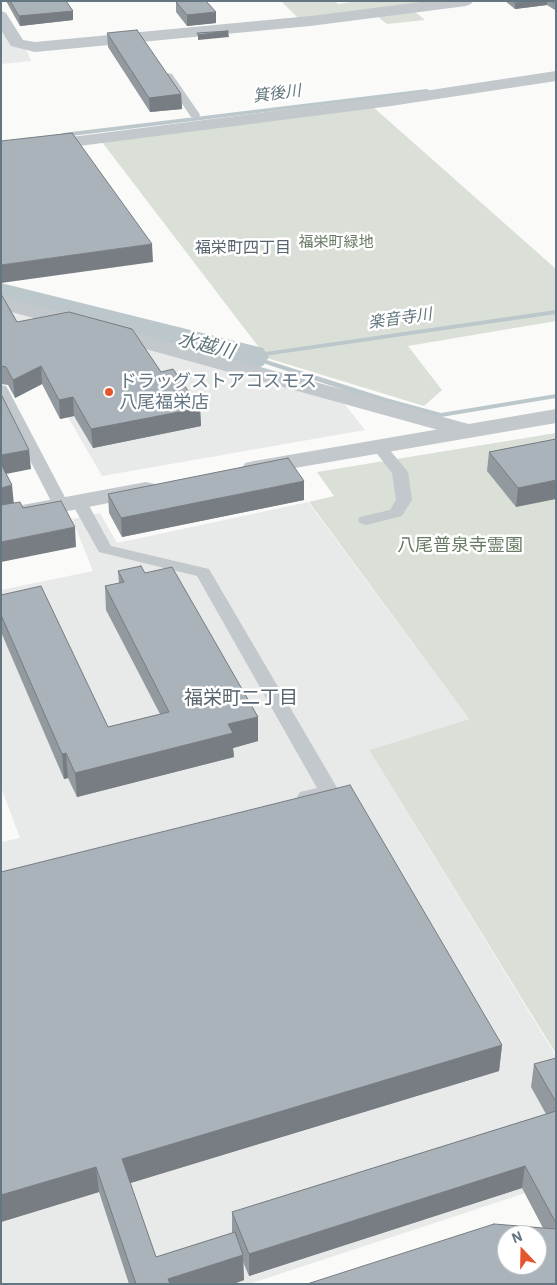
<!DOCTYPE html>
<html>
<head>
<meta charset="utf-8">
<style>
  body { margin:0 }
  #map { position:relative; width:557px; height:1285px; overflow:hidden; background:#fafaf8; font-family:"IBM Plex Sans",sans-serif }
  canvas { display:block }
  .frame { position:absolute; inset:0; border:2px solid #657683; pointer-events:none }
  .north { position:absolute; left:497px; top:1225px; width:50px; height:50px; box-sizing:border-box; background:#fff; border:1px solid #c1c8cd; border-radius:50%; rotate:339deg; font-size:14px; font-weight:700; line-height:20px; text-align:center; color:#657683 }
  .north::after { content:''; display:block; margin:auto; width:18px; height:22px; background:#e4572e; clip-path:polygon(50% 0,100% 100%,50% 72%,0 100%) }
</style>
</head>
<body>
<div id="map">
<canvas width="557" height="1285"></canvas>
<div class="frame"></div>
<div class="north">N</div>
</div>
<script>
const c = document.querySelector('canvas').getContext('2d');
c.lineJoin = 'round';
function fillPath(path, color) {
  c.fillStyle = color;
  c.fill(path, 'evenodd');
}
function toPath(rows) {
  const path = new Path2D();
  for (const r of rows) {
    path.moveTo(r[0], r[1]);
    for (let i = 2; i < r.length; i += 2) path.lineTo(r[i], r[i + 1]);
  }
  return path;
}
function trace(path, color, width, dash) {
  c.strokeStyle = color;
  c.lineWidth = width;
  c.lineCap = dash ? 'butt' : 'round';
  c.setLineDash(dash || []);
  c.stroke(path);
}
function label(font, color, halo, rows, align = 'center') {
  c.font = font + ' "IBM Plex Sans","Noto Sans JP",sans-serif';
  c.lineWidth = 5;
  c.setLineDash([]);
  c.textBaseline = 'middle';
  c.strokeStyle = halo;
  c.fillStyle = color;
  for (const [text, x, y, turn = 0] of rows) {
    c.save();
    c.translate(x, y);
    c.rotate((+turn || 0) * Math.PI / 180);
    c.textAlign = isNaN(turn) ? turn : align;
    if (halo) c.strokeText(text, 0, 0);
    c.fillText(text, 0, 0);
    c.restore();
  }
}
fillPath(toPath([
  [1,26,25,47,31,61,1,64],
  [5,308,339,397,365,430,102,476],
  [308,502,469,719,369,750,556,1056,556,1183,249,1284,1,1284,1,842,20,838,1,787,1,590,93,571,72,519,100,513,117,543]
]), '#e8e9e9');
fillPath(toPath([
  [281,1,335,1,338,4,358,1,447,1,409,7,425,20,387,24,368,9,298,18],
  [372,106,556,269,556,321,408,346,442,390,424,406,267,358,102,142],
  [556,433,556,1054,369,750,469,719,309,502,334,496,317,472]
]), '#dadfd7');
fillPath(toPath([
  [427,89,429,90,429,92,63,137,60,135,63,133,427,89],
  [556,310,556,314,257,357,386,398,441,413,556,394,556,398,441,417,380,402,245,357,252,354,556,310]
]), '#bbc7cb');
fillPath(toPath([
  [1,283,263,348,269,357,263,366,248,370,1,307,1,283]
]), '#bbc7cb');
fillPath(toPath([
  [168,73,172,74,199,113,200,115,199,117,191,117,163,76,168,73],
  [1,385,6,386,8,389,69,505,67,508,55,508,53,505,1,404,1,385],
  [379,441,384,443,408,472,412,500,402,516,366,525,360,523,358,520,360,517,390,510,396,500,392,473,371,446,374,443,379,441],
  [79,497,85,499,87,502,111,546,209,569,339,791,336,796,307,804,300,802,297,797,300,792,317,788,197,576,99,552,71,502,73,499,79,497]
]), '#c3c8cc');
fillPath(toPath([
  [429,1,473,1,471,4,466,6,310,26,35,52,11,46,1,30,1,11,6,13,23,40,35,42,310,16,429,1],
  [556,71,556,81,391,106,1,156,1,146,391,96,556,71],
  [1,296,476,426,480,431,476,436,468,438,460,436,1,309,1,296]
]), '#c3c8cc');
fillPath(toPath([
  [556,409,556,423,254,475,245,473,242,468,245,463,254,461,556,409],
  [146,482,155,484,158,489,155,494,1,524,1,509,146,482]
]), '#c3c8cc');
fillPath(toPath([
  [6,1,66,1,73,20,20,26],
  [505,1,556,1,555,10,547,5,515,9],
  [176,2,216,12,216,23,187,26,176,12],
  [107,33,181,94,182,109,150,112,108,47],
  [1,294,17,322,161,372,200,408,201,426,93,448,74,416,60,419,42,384,15,398,8,385,1,384],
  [556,439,516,507,487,471,489,452],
  [108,494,304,500,122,537,109,513],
  [118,571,145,573,258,717,258,741,233,748,234,757,77,797,68,778,64,779,1,632,1,595,108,727,160,714,106,610,105,586,119,583],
  [1,872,502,1045,499,1071,130,1183,156,1257,232,1233,232,1212,546,1114,531,1087,534,1064,556,1058,556,1284,543,1228,522,1188,249,1276,243,1262,244,1280,233,1284,129,1284,99,1192,1,1222]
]), '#929a9f');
fillPath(toPath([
  [530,1,547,1,547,5,515,9,515,3],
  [73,11,73,20,20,26,19,16],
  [216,12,216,23,187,26,187,15],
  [228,31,229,37,198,40,198,35],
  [181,94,182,109,150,112,149,98],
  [152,244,153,262,1,283,1,265],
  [41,366,42,384,15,398,13,380],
  [73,397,74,416,60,419,59,400],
  [200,408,201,426,93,448,91,429],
  [29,450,31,469,1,475,1,455],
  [556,480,556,499,516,507,518,488],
  [304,481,304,500,122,537,121,518],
  [12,485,14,505,1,507,1,488],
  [75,527,76,547,1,562,1,542],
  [258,717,258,741,233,748,234,757,77,797,75,773,228,724],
  [66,753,68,778,64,779,62,754],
  [502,1045,499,1071,124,1185,122,1159],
  [525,1166,522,1188,249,1276,249,1254],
  [96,1167,99,1192,1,1222,1,1195],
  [243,1255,244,1280,233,1284,168,1284,168,1279]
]), '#777d82');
const building = toPath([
  [10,1,66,1,73,11,19,16,10,1],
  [182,1,206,1,216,12,187,15,176,2,182,1],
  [513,1,530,1,515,3,513,1],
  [551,1,556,1,556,4,555,4,551,1],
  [137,30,181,94,149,98,107,33,137,30],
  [228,31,198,35,197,33,228,31],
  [72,133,152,244,1,265,1,141,72,133],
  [1,294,17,322,69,312,132,329,161,372,173,369,200,408,91,429,73,397,59,400,41,366,13,380,6,367,1,366,1,294],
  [1,394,29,450,1,455,1,394],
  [556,439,556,480,518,488,489,452,556,439],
  [288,458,304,481,121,518,108,494,288,458],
  [1,464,12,485,1,488,1,464],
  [61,501,75,527,1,542,1,505,20,502,23,508,61,501],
  [141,566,145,573,172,567,258,717,228,724,233,733,75,773,66,753,62,754,1,615,1,595,41,586,108,727,169,712,105,586,124,582,118,571,141,566],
  [350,785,502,1045,122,1159,156,1257,235,1232,243,1255,168,1279,170,1284,136,1284,96,1167,1,1195,1,872,350,785],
  [556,1058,556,1102,534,1064,556,1058],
  [556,1111,556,1223,525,1166,249,1254,232,1212,556,1111],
  [494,1224,556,1229,556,1284,307,1284,494,1224],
  [507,1235,537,1235,537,1265,507,1265,507,1235]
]);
fillPath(building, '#aab3b9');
trace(building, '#777d82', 1);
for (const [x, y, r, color] of [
  [109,392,5,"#e4572e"]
]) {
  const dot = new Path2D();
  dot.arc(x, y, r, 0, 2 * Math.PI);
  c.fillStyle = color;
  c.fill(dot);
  trace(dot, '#fff', 2);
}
label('15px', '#687a64', '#fff', [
  ["福栄町緑地",336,243]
]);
label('italic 16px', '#60757c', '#fff', [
  ["箕後川",277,94,-7],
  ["楽音寺川",400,319,-8]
]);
label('16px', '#57646e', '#fff', [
  ["福栄町四丁目",243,248]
]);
label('18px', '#657683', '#fff', [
  ["ドラッグストアコスモス",119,382],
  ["八尾福栄店",119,403]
], 'left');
label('18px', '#687a64', '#fff', [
  ["八尾普泉寺霊園",460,546]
]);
label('italic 19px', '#60757c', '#fff', [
  ["水越川",206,346,14]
]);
label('19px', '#57646e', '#fff', [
  ["福栄町二丁目",241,699]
]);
</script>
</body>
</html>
